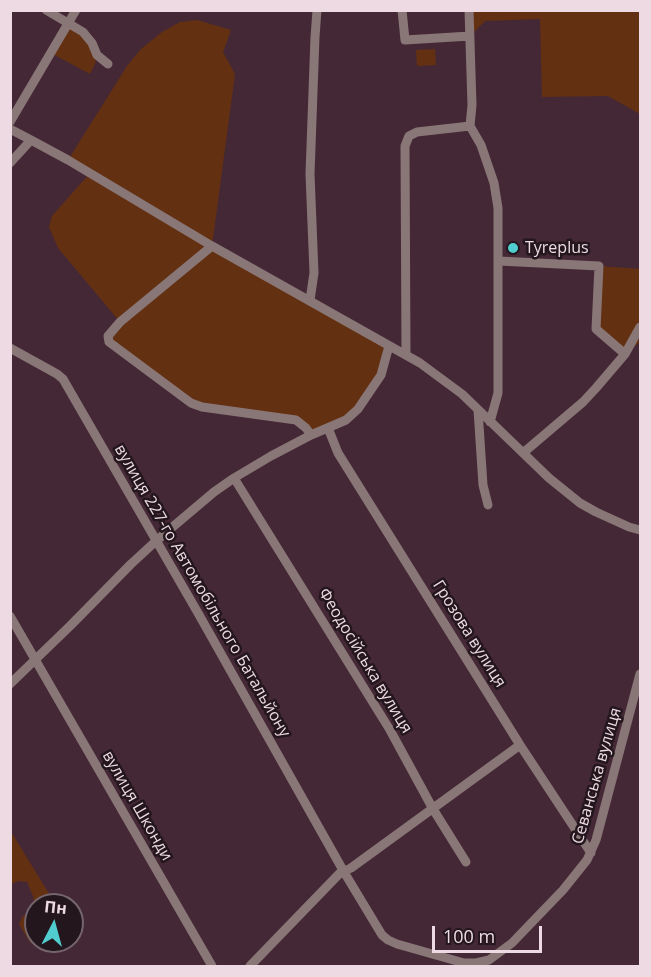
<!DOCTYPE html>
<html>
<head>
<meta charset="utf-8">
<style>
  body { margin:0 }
  #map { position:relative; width:651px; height:977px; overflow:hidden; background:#452836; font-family:"Open Sans",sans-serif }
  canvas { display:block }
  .frame { position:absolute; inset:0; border:12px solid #eedae3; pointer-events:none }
  .north { position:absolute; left:24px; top:893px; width:60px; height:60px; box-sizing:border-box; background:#23161c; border:2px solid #74646c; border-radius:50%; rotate:6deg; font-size:16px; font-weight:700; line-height:24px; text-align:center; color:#eedae3 }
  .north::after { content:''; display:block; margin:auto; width:21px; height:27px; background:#52cdcf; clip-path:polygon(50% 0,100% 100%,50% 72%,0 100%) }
  .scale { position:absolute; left:432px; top:926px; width:110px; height:27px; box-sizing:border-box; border:3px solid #eedae3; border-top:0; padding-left:8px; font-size:18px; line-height:21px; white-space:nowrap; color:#eedae3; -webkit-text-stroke:4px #23161c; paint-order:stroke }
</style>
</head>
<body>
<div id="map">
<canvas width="651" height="977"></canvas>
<div class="frame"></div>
<div class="north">Пн</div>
<div class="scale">100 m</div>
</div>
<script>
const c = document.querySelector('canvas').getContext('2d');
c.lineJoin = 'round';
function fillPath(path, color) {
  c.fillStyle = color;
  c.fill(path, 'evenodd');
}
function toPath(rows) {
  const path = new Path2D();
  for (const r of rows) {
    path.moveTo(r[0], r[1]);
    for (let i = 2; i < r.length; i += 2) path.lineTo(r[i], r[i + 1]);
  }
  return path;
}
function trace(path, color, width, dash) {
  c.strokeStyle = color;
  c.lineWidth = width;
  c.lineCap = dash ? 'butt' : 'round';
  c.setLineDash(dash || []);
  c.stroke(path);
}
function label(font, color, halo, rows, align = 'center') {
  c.font = font + ' "Open Sans",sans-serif';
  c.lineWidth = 5;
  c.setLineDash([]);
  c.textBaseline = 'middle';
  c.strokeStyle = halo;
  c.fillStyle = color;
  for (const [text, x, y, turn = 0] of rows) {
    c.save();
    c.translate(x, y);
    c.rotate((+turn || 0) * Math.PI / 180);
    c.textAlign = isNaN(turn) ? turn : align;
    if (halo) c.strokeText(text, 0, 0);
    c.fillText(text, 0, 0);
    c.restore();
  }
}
fillPath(toPath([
  [469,11,640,11,640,114,608,96,542,97,540,19,485,21,470,36],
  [197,20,231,30,223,52,235,74,212,246,389,346,384,365,358,409,311,435,301,423,202,407,109,342,120,322,58,248,49,227,52,216,89,174,68,160,127,66,141,49,162,32,180,22],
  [68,24,83,32,97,55,95,64,90,74,51,53],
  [435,49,436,65,417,66,416,50],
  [599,266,640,269,640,342,625,354,596,329],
  [10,830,56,905,36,905,36,941,54,941,41,948,35,946,29,941,19,924,22,917,29,911,34,902,33,896,27,882,19,881,11,884]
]), '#633011');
trace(toPath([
  [46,10,83,32,92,43,97,55,108,64],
  [402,10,405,40,470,36],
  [469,10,472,105,470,126,481,145,494,183,498,208,498,393,490,422],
  [10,122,76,10],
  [10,129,31,140,10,163],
  [31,140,68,160,212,246,420,363,462,394,549,478,580,503,596,512,629,527,640,530],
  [212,246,120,322,108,336,109,342,191,403,202,407,296,420,306,428,311,435],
  [499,261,599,266,596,329,625,354],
  [310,300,314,273,310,174,315,37,317,10],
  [10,348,57,374,63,379,198,613,344,872,382,935,388,940,397,944,464,963],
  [406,355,405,146,409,136,417,132,470,126],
  [478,410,483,485,488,505],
  [328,428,338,453,520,745,591,853],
  [523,453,583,402,596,388,625,354,640,327],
  [234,478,390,730,433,809,466,862],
  [10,616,212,966],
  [10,684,71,625,131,564,156,541,214,492,234,478,271,456,311,435,346,420,358,409,381,375,389,346],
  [250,966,340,873,351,868,520,745],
  [462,966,464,963,476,963,489,960,512,943,563,890,587,860,596,840,640,674]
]), '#897777', 9);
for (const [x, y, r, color] of [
  [513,248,6,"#52cdcf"]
]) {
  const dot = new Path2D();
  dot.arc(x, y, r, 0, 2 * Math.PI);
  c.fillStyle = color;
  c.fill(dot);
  trace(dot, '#23161c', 2);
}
label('16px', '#eedae3', '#23161c', [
  ["Tyreplus",525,248]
], 'left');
label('16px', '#eedae3', '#23161c', [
  ["вулиця 227-го Автомобільного Батальйону",202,591,60],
  ["Грозова вулиця",469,634,58],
  ["Феодосійська вулиця",365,661,59],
  ["Севанська вулиця",597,776,-74],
  ["вулиця Шконди",137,806,60]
]);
</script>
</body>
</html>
